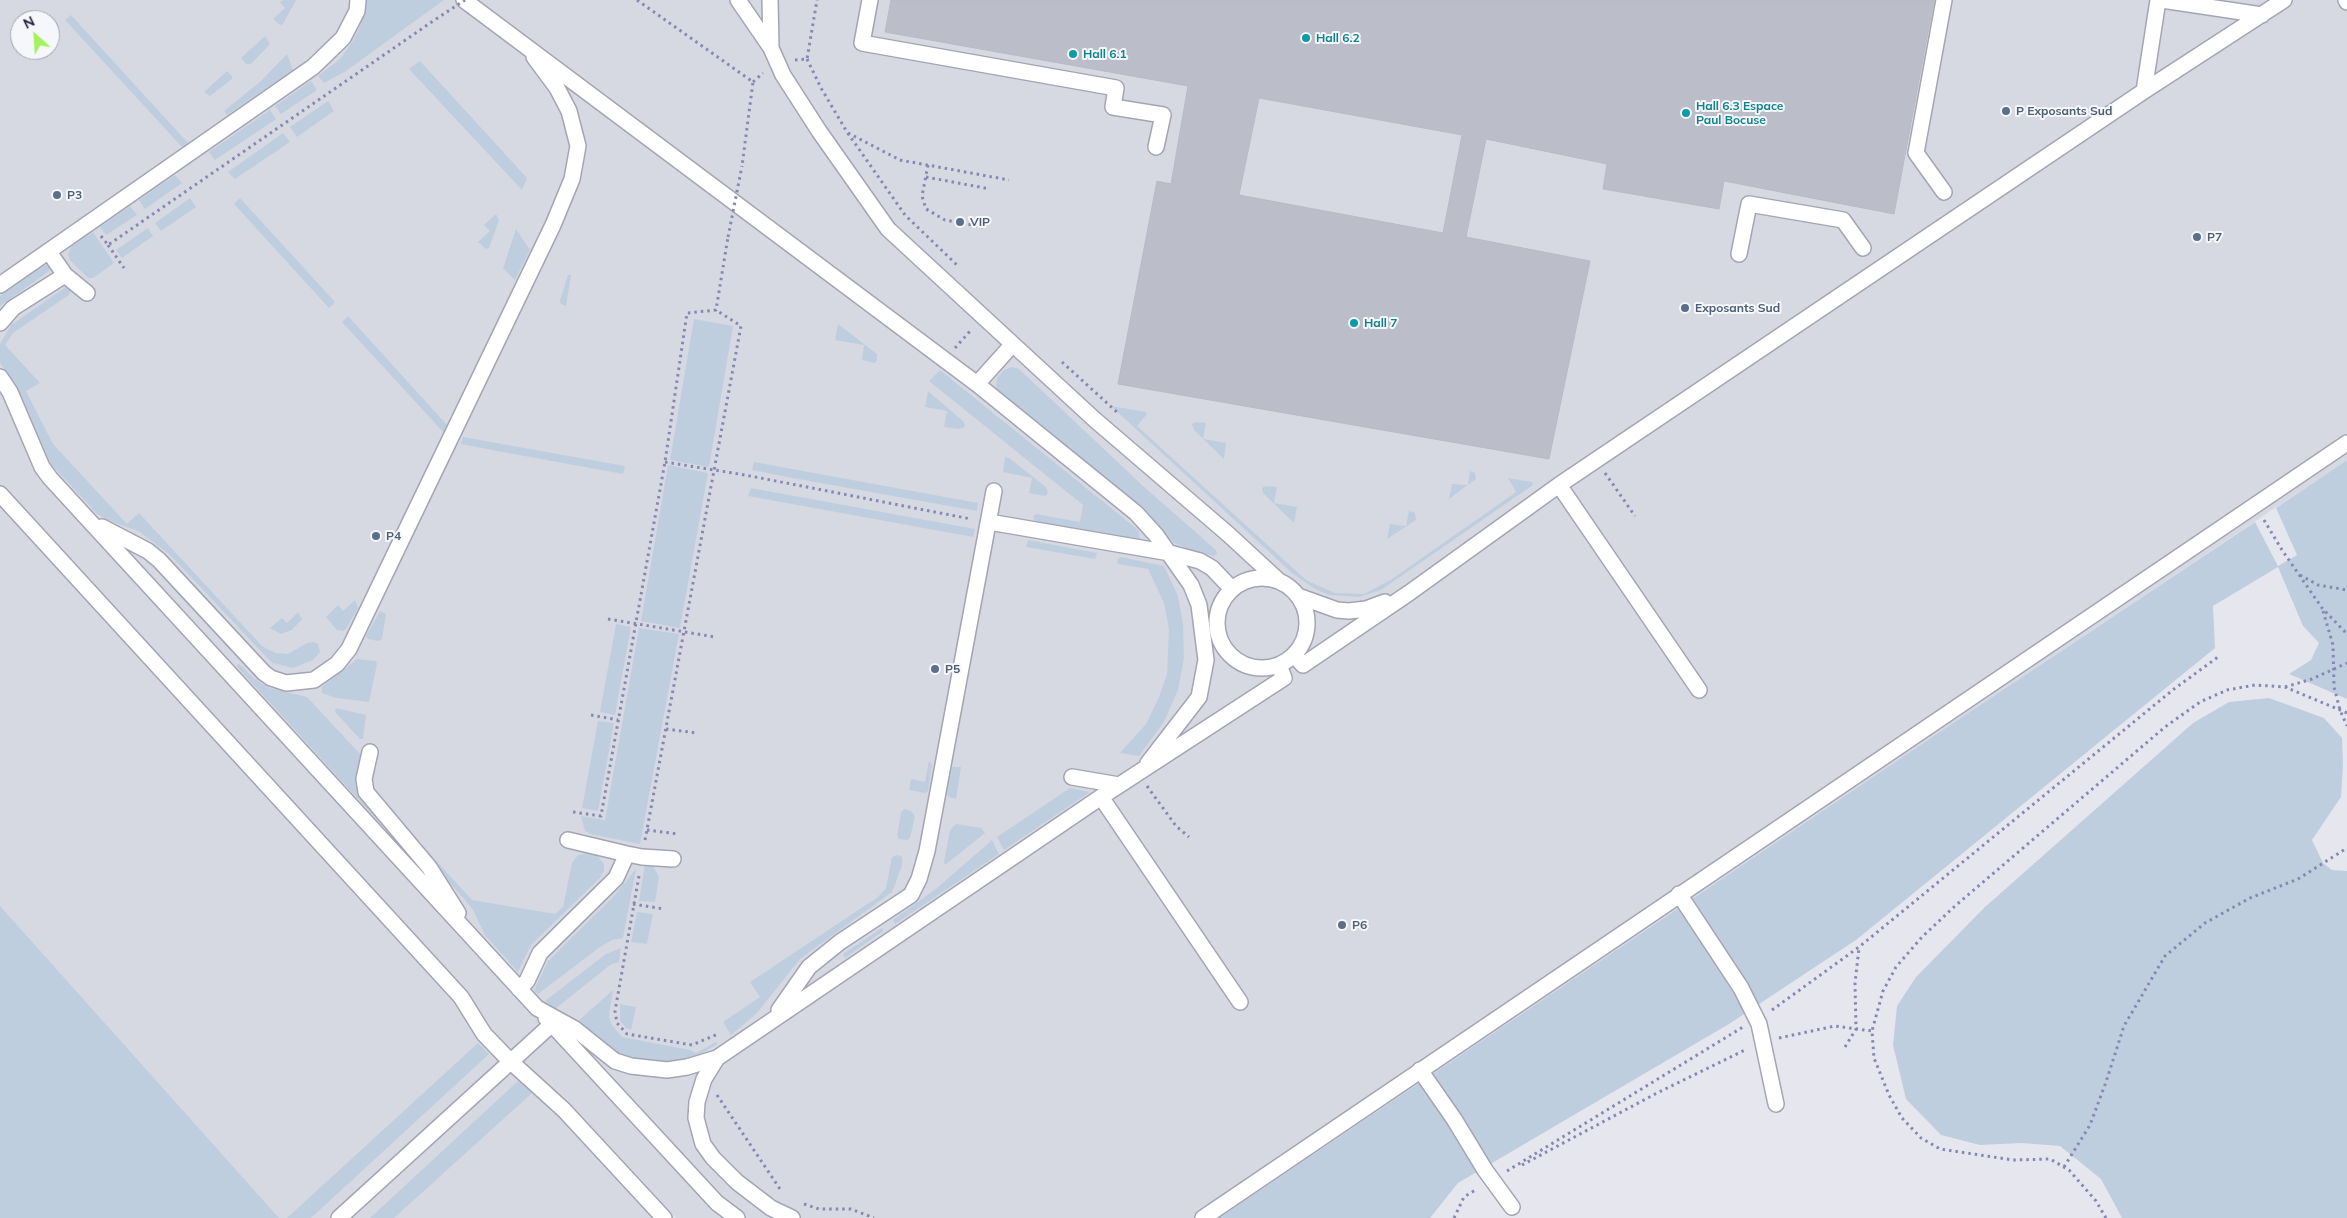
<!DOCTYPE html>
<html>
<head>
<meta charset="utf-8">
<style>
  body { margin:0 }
  #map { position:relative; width:2347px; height:1218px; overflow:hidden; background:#e6e7ee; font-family:Mulish,sans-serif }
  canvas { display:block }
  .north { position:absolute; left:10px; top:10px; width:50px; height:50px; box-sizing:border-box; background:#f6f7fb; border:1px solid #a2a3b1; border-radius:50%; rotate:334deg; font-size:14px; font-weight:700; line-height:20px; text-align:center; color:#242441 }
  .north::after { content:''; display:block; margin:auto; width:18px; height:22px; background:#a6f161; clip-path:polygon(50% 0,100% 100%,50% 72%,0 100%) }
</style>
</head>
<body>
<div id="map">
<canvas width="2347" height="1218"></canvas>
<div class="north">N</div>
</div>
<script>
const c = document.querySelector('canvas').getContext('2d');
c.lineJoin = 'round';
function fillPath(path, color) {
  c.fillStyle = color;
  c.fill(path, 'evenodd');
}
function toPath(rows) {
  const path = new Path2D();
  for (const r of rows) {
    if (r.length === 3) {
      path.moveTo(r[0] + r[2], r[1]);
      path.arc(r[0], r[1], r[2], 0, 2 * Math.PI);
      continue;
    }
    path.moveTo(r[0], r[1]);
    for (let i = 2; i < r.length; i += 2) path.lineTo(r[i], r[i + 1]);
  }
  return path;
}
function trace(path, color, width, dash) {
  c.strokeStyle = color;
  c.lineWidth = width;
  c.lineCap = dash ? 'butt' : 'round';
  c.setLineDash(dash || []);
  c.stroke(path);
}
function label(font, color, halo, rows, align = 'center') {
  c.font = font + ' Mulish,sans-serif';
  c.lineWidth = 4;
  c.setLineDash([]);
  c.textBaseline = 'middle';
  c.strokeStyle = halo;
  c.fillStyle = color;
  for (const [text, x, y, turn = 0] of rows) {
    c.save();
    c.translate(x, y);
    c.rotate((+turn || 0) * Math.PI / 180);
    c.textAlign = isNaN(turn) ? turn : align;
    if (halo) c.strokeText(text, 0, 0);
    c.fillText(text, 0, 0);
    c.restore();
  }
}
fillPath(toPath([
  [0,0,2347,0,2347,460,1944,729,1218,1218,676,1218,532,1062,674,1218,0,1218],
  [20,20,50,20,50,50,20,50]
]), '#d7d9e2');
fillPath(toPath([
  [283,0,296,0,283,24,280,25,273,19,285,8,280,2],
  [367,0,444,0,346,71,324,83,318,76,340,59,351,44,359,29],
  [71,15,188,143,182,147,65,20],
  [265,36,270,44,251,64,246,64,241,58],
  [287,54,293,70,227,115,224,111,261,81],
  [420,61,527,178,522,190,409,69],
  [227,71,232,76,232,79,210,96,204,92],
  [311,81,317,90,281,114,275,106],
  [328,101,334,111,297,137,290,127],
  [270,110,276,119,215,160,209,152],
  [283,133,290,142,235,179,228,172],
  [175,175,182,183,145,209,139,200],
  [190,198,196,207,161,231,155,223],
  [240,198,335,302,329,308,234,204],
  [130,206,137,215,106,235,100,227],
  [496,214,499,220,489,248,486,249,478,242,490,231,484,225],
  [148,228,153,236,122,258,116,250],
  [516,229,530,250,515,280,503,268],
  [93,232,114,263,93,278,88,278,70,260,68,254,71,247],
  [45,265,50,266,49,271,0,306,0,296],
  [568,275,571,275,566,306,561,304,560,301],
  [66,287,71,289,70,294,13,333,5,345,40,383,26,391,53,444,127,524,139,513,262,646,275,653,288,654,307,643,314,642,318,644,320,652,313,660,293,668,272,663,170,555,140,532,108,520,97,514,51,464,16,385,0,363,0,344,11,325],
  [348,316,447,425,444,433,342,322],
  [694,319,733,326,709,467,670,460],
  [838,324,877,354,877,361,874,363,862,360,864,345,835,340],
  [1012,367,1019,369,1143,486,1216,550,1217,554,1213,556,1189,549,1174,543,1146,511,1001,395,996,386,997,378,1004,370],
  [940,370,1121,516,1138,530,1140,539,1035,522,1033,516,1036,514,1080,522,1083,505,929,381],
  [928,391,964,422,965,427,959,429,944,427,947,411,925,407],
  [1111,406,1146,412,1147,414,1137,426,1306,580,1335,593,1364,594,1392,579,1516,492,1508,478,1532,482,1533,485,1381,590,1359,597,1329,595,1315,589,1292,573],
  [1195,422,1206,423,1203,439,1226,443,1224,459,1194,430,1192,424],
  [463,437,625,466,623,474,497,451,461,444],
  [1005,457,1009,458,1046,487,1048,493,1045,496,1029,493,1032,478,1003,472],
  [2347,460,2347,699,2289,674,2311,660,2319,643,2303,626,2278,567,2213,606,2215,648,1856,940,1729,1024,1458,1183,1430,1218,1219,1218,1944,729,2255,522,2278,566,2297,555,2276,508],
  [754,462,978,503,977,511,787,477,752,470],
  [668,465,708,473,680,628,641,621],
  [1470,471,1475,473,1476,479,1449,499,1452,484,1468,485],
  [1265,486,1277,487,1274,503,1297,507,1294,523,1263,493,1262,488],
  [751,488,975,529,973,537,748,496],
  [1409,511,1415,513,1416,520,1387,539,1390,524,1406,526],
  [1028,540,1097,553,1095,559,1026,547],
  [1121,557,1164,566,1178,596,1183,624,1184,658,1178,690,1164,722,1139,756,1120,753,1146,724,1159,697,1167,674,1169,629,1164,603,1148,569,1118,564,1117,560],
  [355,600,358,608,346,629,343,631,337,630,326,617,338,605,343,611],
  [380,611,386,614,382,639,378,641,368,639,366,636],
  [298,612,302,619,292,630,281,634,270,628,282,618,287,623],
  [616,624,631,627,615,715,600,712],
  [639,628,679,634,640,844,590,834,585,831,581,816,605,820],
  [357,659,376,661,377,664,369,702,336,698,322,693,322,687],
  [238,663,255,679,269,688,307,697,361,755,356,781,358,794,418,859,415,861,239,669,237,666],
  [2269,698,2324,718,2342,738,2343,765,2341,797,2312,840,2323,863,2332,870,2347,871,2347,1218,2122,1218,2101,1179,2060,1146,2022,1143,1980,1145,1941,1135,1906,1099,1893,1045,1897,1006,1916,977,1985,907,2193,723,2229,702],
  [336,708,366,715,363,739,360,739,335,712],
  [598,721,614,723,598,811,582,808],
  [929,761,932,765,928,791,925,793,909,790,911,779,925,782],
  [952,767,961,767,956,799,949,797,947,794],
  [1070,788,1090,792,1004,850,997,837],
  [375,794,472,900,555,914,563,907,572,863,578,855,588,853,597,855,604,864,604,871,600,878,533,943,528,951,518,972,485,935,473,910,465,900,438,870],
  [904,809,911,811,915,816,910,838,907,840,899,839,897,836,901,812],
  [956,824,981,828,985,833,945,865,944,862,950,830],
  [992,840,999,854,895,924,893,920,937,888],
  [897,855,902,857,902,866,892,892,800,959,757,1013,731,1035,723,1022,760,997,750,982,878,897,886,888,892,857],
  [645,864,653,866,659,877,655,902,639,901],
  [636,869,623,938,612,940,600,947,538,994,534,990,548,961,613,897],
  [0,906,279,1218,0,1218],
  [637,912,653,914,647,944,631,942],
  [882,928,883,931,845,958,843,954],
  [621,948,619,962,610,965,555,1009,545,1001,606,954],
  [613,990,609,1016,612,1025,622,1037,690,1050,696,1053,716,1042,717,1044,703,1053,677,1062,654,1064,638,1062,620,1055,604,1046,577,1022],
  [620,1004,636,1007,631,1030,626,1028,620,1021],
  [478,1043,489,1054,311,1218,287,1218],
  [518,1081,532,1093,394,1218,370,1218]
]), '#bfcedf');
const building = toPath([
  [891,0,1934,0,1894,214,1724,181,1719,209,1603,189,1607,164,1486,139,1466,237,1590,261,1549,459,1118,384,1157,181,1171,184,1188,86,885,32,891,0],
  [1259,98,1462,135,1443,233,1239,195,1259,98]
]);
fillPath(building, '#bbbdc9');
trace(building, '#b8bac8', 1);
const minor = toPath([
  [464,0,977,384,1136,513,1156,535,1191,585,1199,605,1206,660,1199,697,1148,763],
  [738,0,771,48,783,75,819,131,888,229,1094,419,1228,534,1279,581],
  [770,0,771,46],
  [870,0,862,43,1116,88,1113,107,1163,115,1156,147],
  [1944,0,1916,153,1944,192],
  [2162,0,2262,15],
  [2346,0,2347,2],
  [2144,91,2158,0],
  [1739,254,1749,204,1843,220,1863,248],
  [65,275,87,293],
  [0,285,313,67,343,38,357,11,358,0],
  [0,323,13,308,65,275,49,252],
  [0,377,10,392,42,467,50,478,537,1008,575,1029,615,1061,631,1066,667,1070,687,1067,717,1058,1101,797,1284,678,1279,665],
  [977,384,1012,345],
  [1559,485,1699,690],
  [0,494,461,997,484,1034,510,1061,564,1110,664,1218],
  [989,522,1170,553,1200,561,1212,568,1232,589],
  [102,527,148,551,159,560,264,673,271,678,286,683,314,680,337,664,349,649,553,225,572,179,578,146,569,111,557,88,534,57],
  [1262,623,45],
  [1298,596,1337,610,1349,611,1366,609,1385,602],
  [1294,655,1303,665,1409,593,1559,485,2144,91,2284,0],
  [370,752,364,779,366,792,429,867,458,913],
  [1072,777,1119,785],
  [1101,797,1240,1002],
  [627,854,642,857,673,859],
  [1679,894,1741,988,1759,1024,1776,1104],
  [519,989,527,981,540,953,616,878,627,854,568,840],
  [779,1010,809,967,840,942,911,895,919,879,927,851,994,491],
  [546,1018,717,1203,737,1218],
  [717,1058,704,1079,697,1102,696,1118,703,1144,713,1158,737,1182,771,1208,792,1218],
  [1420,1070,1454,1119,1485,1170,1512,1207],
  [339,1218,552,1024],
  [1203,1218,2347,443]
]);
trace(minor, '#a4a5b3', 18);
trace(toPath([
  [637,0,753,82,742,166],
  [807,59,821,88,847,132,905,215,958,266],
  [795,60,807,59,817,0],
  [753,82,763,73],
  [848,133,900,160,1009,180],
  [928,165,922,196,926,209,945,220,983,227],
  [926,177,990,189],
  [101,236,108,245,436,19],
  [108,245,124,268],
  [955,348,971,330],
  [1062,362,1119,414],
  [665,462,745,475,971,519],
  [1605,473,1635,516],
  [2264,520,2282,550,2322,608,2347,634],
  [2300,575,2318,585,2347,590],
  [2323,611,2333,645,2334,687,2340,710,2347,726],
  [608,619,715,637],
  [2285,687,2312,679,2347,663],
  [591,715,618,720],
  [666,729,697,733],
  [1147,786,1176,826,1189,837],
  [573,812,601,816,665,462,687,313,716,310,728,237],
  [647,830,678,834],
  [645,840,741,326,716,310],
  [639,876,615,1011,617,1023,627,1034,692,1045,718,1034],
  [633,904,664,909],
  [1772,1010,1859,947,2174,689,2218,657],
  [1779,1038,1835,1026,1872,1031],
  [1845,1047,1856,1029,1855,983,1859,948],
  [717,1095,782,1192],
  [1522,1165,1657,1093,1747,1049],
  [2064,1167,2090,1125,2106,1082,2124,1026,2165,956,2205,923,2250,898,2298,879,2347,848],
  [1507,1171,1743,1027],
  [804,1204,819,1209,851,1209,874,1218],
  [1454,1218,1464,1197,1477,1189],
  [2106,1218,2096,1201,2069,1170,2050,1159,2013,1160,1940,1149,1921,1138,1902,1118,1889,1095,1874,1058,1872,1031,1883,991,1896,967,1922,937,1955,906,2165,727,2200,702,2227,690,2255,685,2285,687,2347,713]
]), '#8688b2', 3, [2.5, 4]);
trace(minor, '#fff', 15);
trace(toPath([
  [436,19,465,0],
  [728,237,742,166]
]), '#8688b2', 3, [2.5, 4]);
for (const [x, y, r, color] of [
  [1306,38,5,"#0f9aa8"],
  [1073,54,5,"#0f9aa8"],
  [2006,111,5,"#5c6f8a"],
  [1686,113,5,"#0f9aa8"],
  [57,195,5,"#5c6f8a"],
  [960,222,5,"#5c6f8a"],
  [2197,237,5,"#5c6f8a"],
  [1685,308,5,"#5c6f8a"],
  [1354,323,5,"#0f9aa8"],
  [376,536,5,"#5c6f8a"],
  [935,669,5,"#5c6f8a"],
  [1342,925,5,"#5c6f8a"]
]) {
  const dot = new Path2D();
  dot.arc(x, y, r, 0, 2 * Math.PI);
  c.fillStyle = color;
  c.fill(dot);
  trace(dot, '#f6f7fb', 2);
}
label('bold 12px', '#0d838f', '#f6f7fb', [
  ["Hall 6.2",1316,38],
  ["Hall 6.1",1083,54],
  ["Hall 6.3 Espace",1696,106],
  ["Paul Bocuse",1696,120],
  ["Hall 7",1364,323]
], 'left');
label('bold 12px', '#4e5e75', '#f6f7fb', [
  ["P Exposants Sud",2016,111],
  ["P3",67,195],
  ["VIP",970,222],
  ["P7",2207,237],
  ["Exposants Sud",1695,308],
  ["P4",386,536],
  ["P5",945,669],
  ["P6",1352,925]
], 'left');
</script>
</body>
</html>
